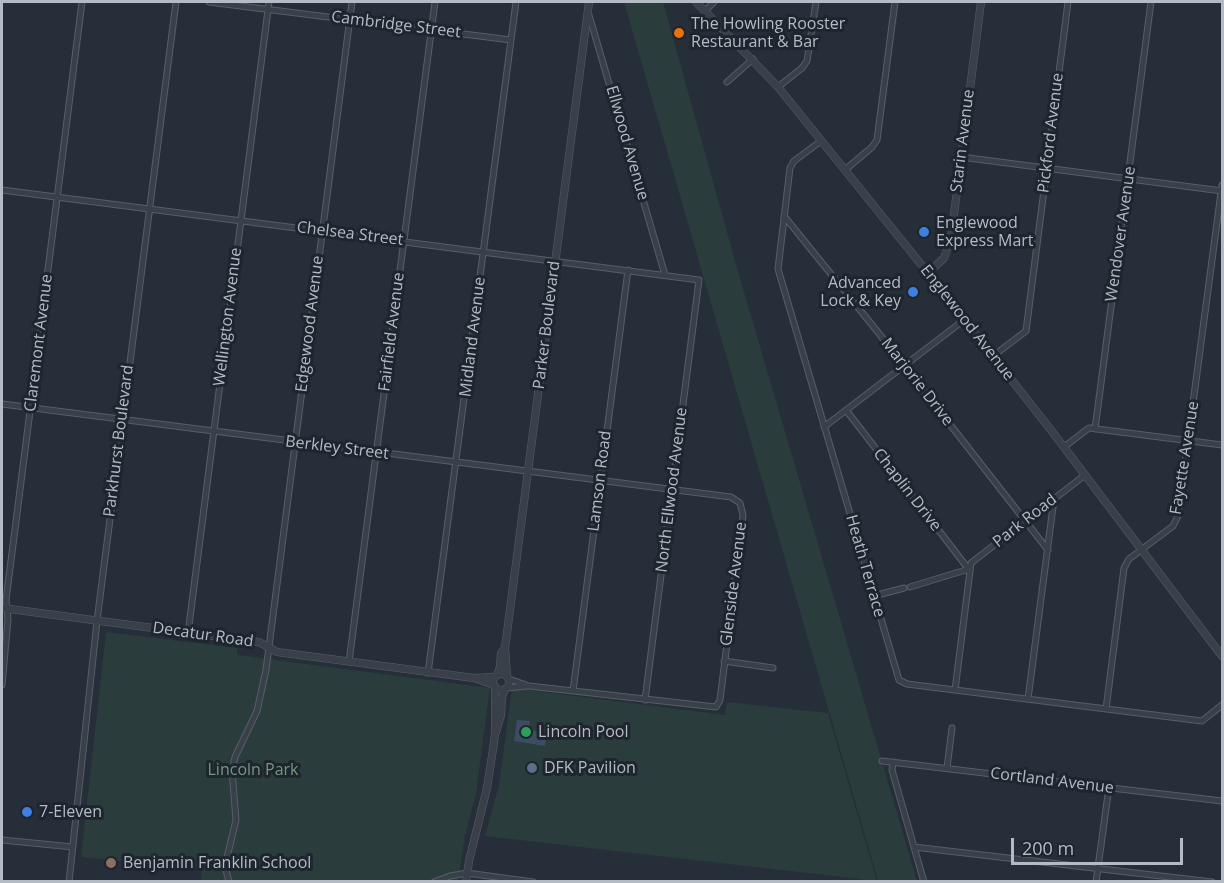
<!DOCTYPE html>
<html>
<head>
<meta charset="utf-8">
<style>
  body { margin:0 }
  #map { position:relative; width:1224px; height:883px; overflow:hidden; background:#262e39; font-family:"Open Sans",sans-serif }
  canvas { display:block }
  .frame { position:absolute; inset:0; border:3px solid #b4bbc5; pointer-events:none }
  .scale { position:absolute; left:1011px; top:838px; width:172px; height:27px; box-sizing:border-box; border:3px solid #b4bbc5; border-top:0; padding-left:8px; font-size:18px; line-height:21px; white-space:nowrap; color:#b4bbc5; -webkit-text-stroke:4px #1e252e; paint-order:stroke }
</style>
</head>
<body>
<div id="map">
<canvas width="1224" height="883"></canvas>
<div class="frame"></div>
<div class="scale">200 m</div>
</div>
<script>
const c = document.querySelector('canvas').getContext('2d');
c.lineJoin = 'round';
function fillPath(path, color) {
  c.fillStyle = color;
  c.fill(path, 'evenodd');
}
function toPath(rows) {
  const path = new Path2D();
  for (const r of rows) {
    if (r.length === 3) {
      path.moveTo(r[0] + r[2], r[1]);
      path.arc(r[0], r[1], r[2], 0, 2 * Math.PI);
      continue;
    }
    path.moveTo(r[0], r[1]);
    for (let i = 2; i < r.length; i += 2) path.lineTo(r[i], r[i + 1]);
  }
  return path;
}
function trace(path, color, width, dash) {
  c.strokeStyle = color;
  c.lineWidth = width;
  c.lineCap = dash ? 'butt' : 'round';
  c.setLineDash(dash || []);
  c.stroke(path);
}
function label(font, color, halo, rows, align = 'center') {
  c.font = font + ' "Open Sans",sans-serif';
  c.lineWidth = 6;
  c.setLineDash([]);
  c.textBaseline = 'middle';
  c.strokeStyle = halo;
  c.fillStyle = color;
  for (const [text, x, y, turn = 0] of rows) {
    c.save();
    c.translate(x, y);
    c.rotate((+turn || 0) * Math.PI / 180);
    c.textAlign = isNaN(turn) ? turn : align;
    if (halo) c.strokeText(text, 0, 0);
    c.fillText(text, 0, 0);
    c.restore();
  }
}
fillPath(toPath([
  [624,2,663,2,739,275,917,881,878,881],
  [106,632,237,648,237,655,490,688,476,793,465,836,458,881,201,881,202,869,81,857],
  [512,688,725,715,727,702,828,713,877,881,485,836,499,785]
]), '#2a3c3c');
fillPath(toPath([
  [517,720,530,721,529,730,547,733,545,746,514,741]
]), '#3d4c60');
const minor = toPath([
  [209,2,511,40],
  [705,11,714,2],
  [589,15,665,275],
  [727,82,753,59],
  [778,87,802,68,807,61,816,2],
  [821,141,794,161,790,168,778,269,899,680,907,684,1202,721,1222,705],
  [961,157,1222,191],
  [845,170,872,147,877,140,895,2],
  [2,190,699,280,645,700],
  [784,216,877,331,1048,550],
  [993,356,1026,331,1068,2],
  [2,404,731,497,740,503,743,515,720,700,716,707,529,686,509,679],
  [846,410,970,571],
  [824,427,964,320],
  [1095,429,1151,2],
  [1064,447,1089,428,1222,445],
  [910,587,969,569],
  [874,596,904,588],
  [188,633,269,2],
  [724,661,773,668],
  [349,662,435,2],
  [428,673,516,2],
  [2,685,8,619,6,600,82,2],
  [507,688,527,686],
  [955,690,971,563,1085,475],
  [573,691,628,270],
  [1028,699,1054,499],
  [1106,709,1124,568,1129,559,1173,526,1178,516,1222,185],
  [882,761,1222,801],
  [893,762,892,770,924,882],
  [947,768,952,728],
  [2,840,73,847],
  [914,847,1212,882],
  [69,882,97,621,176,2],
  [229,882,226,870,226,862,236,820,232,771,235,757,257,711,266,670,352,2],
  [434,882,450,876,467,873,533,882],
  [1096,882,1109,787]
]);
const tertiary = toPath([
  [696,2,778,87,928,273,1054,434,1222,656],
  [928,273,944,258,951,238,981,2],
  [2,608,259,642,277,652,474,678,494,685],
  [505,648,507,677],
  [501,682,8],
  [497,675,500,667,501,653,505,648,589,2],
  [474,678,495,677],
  [496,732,501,715,502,697,505,689],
  [466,882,469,861,487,788,493,749,495,734,495,687]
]);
trace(minor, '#575e67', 7);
trace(tertiary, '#575e67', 8);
trace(minor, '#394049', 5);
trace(tertiary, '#394049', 7);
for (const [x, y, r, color] of [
  [679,33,6,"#e8710a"],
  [924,232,6,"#3f7fe0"],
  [913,292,6,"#3f7fe0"],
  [526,732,6,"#2e9e5b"],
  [532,768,6,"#5c6f8a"],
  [27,812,6,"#3f7fe0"],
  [111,863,6,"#8d6e63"]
]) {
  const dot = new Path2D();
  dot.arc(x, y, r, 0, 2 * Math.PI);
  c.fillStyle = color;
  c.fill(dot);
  trace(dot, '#1e252e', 2);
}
label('16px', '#b4bbc5', '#1e252e', [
  ["The Howling Rooster",691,24],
  ["Restaurant & Bar",691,42],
  ["Englewood",936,223],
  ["Express Mart",936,241],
  ["Advanced",901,283,"right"],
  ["Lock & Key",901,301,"right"],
  ["Lincoln Pool",538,732],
  ["DFK Pavilion",544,768],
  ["7-Eleven",39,812],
  ["Benjamin Franklin School",123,863]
], 'left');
label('16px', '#b4bbc5', '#1e252e', [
  ["Cambridge Street",396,25,7],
  ["Pickford Avenue",1051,133,-83],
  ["Starin Avenue",963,141,-83],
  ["Ellwood Avenue",627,143,74],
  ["Chelsea Street",350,234,7],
  ["Wendover Avenue",1121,234,-82],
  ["Wellington Avenue",228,317,-83],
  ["Englewood Avenue",967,323,52],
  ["Edgewood Avenue",310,324,-83],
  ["Parker Boulevard",547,325,-83],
  ["Fairfield Avenue",392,332,-83],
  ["Midland Avenue",473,337,-83],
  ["Claremont Avenue",39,343,-83],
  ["Marjorie Drive",917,382,52],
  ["Parkhurst Boulevard",119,441,-83],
  ["Berkley Street",337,448,7],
  ["Fayette Avenue",1185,458,-81],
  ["Lamson Road",600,481,-83],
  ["North Ellwood Avenue",672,490,-83],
  ["Chaplin Drive",907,490,52],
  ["Park Road",1025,521,-38],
  ["Heath Terrace",865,566,74],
  ["Glenside Avenue",734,584,-83],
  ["Decatur Road",203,635,8],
  ["Cortland Avenue",1052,781,7]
]);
label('16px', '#75987d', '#1e252e', [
  ["Lincoln Park",253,770]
]);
</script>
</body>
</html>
